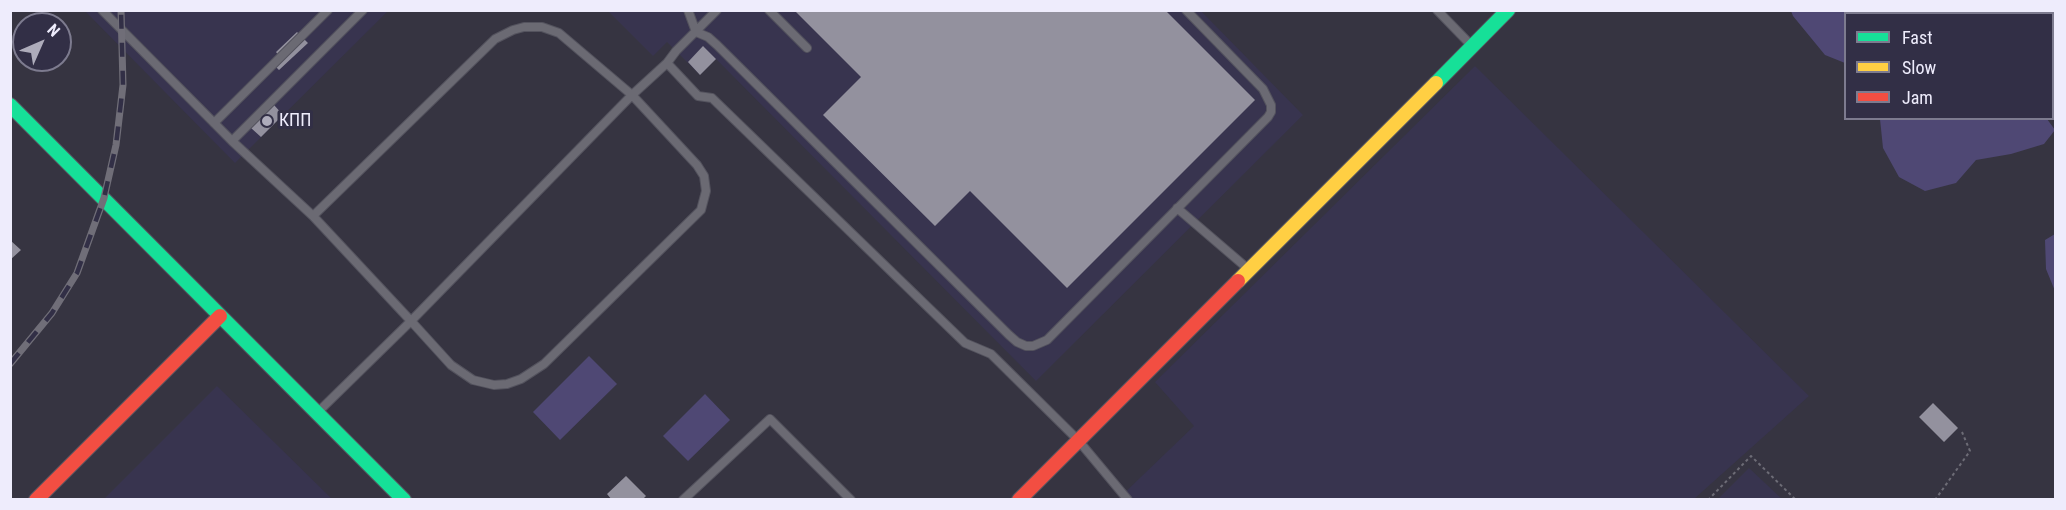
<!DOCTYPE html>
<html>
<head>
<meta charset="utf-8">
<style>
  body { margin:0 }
  #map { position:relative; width:2066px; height:510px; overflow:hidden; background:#363441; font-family:"Roboto Condensed",sans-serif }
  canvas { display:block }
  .frame { position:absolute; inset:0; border:12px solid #eeecfc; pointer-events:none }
  .legend { position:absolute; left:1844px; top:12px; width:210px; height:108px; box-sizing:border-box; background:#322f46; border:2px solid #7d7b8f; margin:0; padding:8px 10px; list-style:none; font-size:18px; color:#eeecfc }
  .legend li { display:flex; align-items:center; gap:12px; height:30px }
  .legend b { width:30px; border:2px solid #7d7b8f }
  .north { position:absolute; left:12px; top:12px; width:60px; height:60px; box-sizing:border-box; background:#322f46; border:2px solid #7d7b8f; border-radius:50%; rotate:45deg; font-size:16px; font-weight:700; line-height:24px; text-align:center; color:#eeecfc }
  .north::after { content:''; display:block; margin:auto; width:21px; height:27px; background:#aeacbb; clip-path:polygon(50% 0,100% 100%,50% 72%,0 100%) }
</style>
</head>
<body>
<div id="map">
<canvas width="2066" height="510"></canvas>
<div class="frame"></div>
<ul class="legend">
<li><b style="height:8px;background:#16e098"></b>Fast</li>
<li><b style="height:8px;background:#ffcf43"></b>Slow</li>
<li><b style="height:8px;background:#f24e42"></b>Jam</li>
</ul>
<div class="north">N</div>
</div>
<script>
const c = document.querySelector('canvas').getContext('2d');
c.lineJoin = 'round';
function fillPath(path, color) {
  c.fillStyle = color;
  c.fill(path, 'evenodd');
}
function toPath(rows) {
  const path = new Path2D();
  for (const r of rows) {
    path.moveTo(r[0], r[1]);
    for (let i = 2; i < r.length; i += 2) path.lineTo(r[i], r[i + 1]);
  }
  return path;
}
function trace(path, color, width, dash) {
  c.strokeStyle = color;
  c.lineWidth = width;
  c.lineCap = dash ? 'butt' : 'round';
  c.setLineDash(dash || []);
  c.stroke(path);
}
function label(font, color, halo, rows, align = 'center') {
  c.font = font + ' "Roboto Condensed",sans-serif';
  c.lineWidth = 6;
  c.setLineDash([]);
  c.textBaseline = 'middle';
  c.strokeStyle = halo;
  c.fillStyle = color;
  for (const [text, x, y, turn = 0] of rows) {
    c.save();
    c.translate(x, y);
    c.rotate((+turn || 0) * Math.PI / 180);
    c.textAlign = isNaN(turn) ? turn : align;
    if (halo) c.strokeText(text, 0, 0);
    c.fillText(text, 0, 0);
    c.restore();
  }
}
fillPath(toPath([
  [85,11,388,11,235,163],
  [608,11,1201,11,1303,115,1036,381,716,59,700,75,667,42,653,56],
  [1475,66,1809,396,1694,499,1117,500,1194,426,1155,382],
  [217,386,332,499,104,499],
  [1749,468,1782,499,1718,499]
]), '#38344f');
fillPath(toPath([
  [1910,11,1912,13,1846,14,1845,63,1825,55,1793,16,1791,11],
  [1880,119,2047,119,2055,130,2044,144,2011,154,1976,160,1956,183,1925,191,1899,177,1883,148],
  [2055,234,2055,291,2046,269,2045,240],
  [589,356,617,384,560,440,533,412],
  [705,394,730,420,688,461,663,436]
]), '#4f4874');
fillPath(toPath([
  [794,10,1165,10,1255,100,1067,288,970,191,935,226,823,115,861,77],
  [297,32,308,43,279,70,272,63,279,56,276,52],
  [703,46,716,59,700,75,688,62],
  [274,105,283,115,261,137,251,128],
  [10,240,21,250,10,260],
  [1933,403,1958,428,1944,442,1919,417],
  [626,476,646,496,642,500,612,500,607,494]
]), '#93919e');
const lane = toPath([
  [102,10,232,141],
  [688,10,696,32],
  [769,10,807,48],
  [1437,10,1470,44],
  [696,32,708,37,717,45,1009,335,1017,342,1026,346,1033,346,1047,340,1268,117,1271,112,1271,105,1263,89,1186,10],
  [667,63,698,96,712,98,965,343,991,354,1078,440,1128,500],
  [214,123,328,10],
  [1177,208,1247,268],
  [313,216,495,39,513,30,524,27,542,27,559,33,632,95,697,165,704,176,706,191,701,210,544,364,521,379,507,384,494,385,473,380,451,365,411,321,632,95,667,63,676,51,717,10],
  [318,412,411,321,313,216,232,141,363,10],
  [683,500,770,419,851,500]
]);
const fast = toPath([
  [1436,83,1508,10],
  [10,105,404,500]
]);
const slow = toPath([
  [2036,10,2039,14],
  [2052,26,2056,29],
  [1238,281,1436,83]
]);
const jam = toPath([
  [36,500,220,316],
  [1019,500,1238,281]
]);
trace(lane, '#54535e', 10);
trace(fast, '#54535e', 16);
trace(slow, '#54535e', 16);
trace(jam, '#54535e', 16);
trace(toPath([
  [1708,500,1751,456,1796,500],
  [1935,500,1970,451,1962,432]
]), '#6d6c76', 2, [3, 3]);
trace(lane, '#6b6a73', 8);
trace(fast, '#16e098', 14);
trace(slow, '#ffcf43', 14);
trace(jam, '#f24e42', 14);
const rail = toPath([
  [10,364,52,313,77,273,104,198,116,145,123,85,121,10]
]);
trace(rail, '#706e78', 7);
trace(rail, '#322f46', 4.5, [14]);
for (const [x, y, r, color] of [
  [267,121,6,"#aeacbb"]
]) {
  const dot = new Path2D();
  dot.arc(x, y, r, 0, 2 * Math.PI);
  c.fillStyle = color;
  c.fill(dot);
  trace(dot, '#322f46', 2);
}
label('18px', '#eeecfc', '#322f46', [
  ["КПП",279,121]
], 'left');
</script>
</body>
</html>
